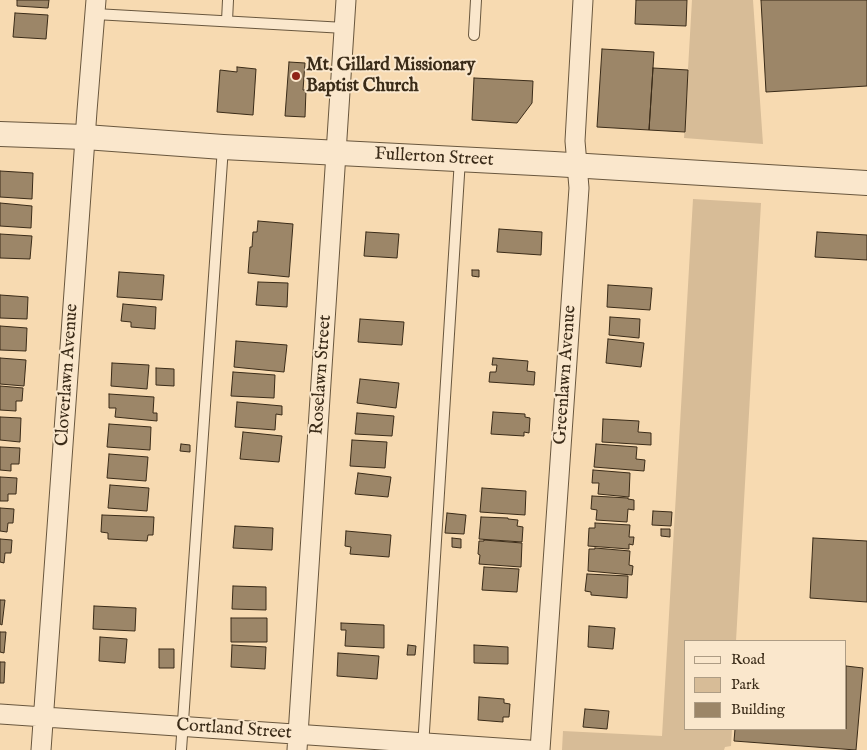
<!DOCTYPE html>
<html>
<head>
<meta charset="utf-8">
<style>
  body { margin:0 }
  #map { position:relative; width:867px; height:750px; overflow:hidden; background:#f7dab1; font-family:"IM FELL English",serif }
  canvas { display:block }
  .legend { position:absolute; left:684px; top:640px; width:162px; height:90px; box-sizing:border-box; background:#fae7cc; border:1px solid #ad9c84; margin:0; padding:6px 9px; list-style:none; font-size:15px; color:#3a2b18 }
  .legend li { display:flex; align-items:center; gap:10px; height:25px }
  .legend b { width:25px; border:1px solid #ad9c84 }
</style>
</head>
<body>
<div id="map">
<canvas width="867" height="750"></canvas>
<ul class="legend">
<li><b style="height:6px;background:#fae7cc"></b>Road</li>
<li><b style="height:14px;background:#d7bc97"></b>Park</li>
<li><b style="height:14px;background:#9c8668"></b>Building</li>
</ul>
</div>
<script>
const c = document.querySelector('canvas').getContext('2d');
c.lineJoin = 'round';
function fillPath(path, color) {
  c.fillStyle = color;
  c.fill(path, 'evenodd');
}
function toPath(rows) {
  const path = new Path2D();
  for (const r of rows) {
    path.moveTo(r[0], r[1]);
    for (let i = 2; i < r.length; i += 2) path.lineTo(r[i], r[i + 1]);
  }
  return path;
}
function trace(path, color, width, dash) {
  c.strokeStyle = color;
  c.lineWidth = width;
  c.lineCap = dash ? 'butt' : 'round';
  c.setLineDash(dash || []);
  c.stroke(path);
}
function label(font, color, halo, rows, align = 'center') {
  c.font = font + ' "IM FELL English",serif';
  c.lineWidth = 4;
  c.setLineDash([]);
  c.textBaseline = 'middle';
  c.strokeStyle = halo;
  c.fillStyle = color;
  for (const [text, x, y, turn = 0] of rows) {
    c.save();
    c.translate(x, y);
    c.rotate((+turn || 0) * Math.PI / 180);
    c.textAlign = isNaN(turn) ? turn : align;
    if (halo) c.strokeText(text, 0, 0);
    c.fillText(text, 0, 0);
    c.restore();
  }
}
fillPath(toPath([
  [692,0,753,0,763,144,684,138],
  [693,199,761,203,736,641,686,641,686,729,732,729,731,746,725,747,724,750,562,750,563,731,662,736]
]), '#d7bc97');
const building = toPath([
  [17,0,49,0,48,8,17,6,17,0],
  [636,0,687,0,686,26,635,24,636,0],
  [761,0,867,0,867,86,766,92,761,0],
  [15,13,48,15,46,39,13,37,15,13],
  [602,49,654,52,649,130,597,127,602,49],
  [289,62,305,63,303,90,306,90,305,117,285,116,289,62],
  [237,67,256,69,253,115,217,112,220,70,237,72,237,67],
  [653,68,688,70,685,132,649,130,653,68],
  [474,78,533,81,532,103,517,123,472,120,474,78],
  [0,171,33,173,32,199,0,197,0,171],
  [0,203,32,206,31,228,0,226,0,203],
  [258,221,293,224,289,277,248,273,250,247,252,247,253,232,257,232,258,221],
  [499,229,542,232,541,255,497,252,499,229],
  [366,232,399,234,397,258,364,256,366,232],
  [817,232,867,235,867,260,815,257,817,232],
  [0,234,32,236,30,259,0,258,0,234],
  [472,270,479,270,479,277,472,276,472,270],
  [119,272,164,275,162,300,117,297,119,272],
  [258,282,288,283,287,307,256,305,258,282],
  [608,285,652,288,650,310,607,307,608,285],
  [0,295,28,297,27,319,0,318,0,295],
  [123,304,156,307,155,329,131,327,131,322,121,321,123,304],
  [610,317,640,319,639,338,609,335,610,317],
  [360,319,404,322,402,345,358,342,360,319],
  [0,326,27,328,26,351,0,350,0,326],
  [608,339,644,343,641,367,606,363,608,339],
  [236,341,287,345,284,372,234,367,236,341],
  [0,358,26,360,24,386,0,384,0,358],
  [493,358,528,361,527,371,535,372,534,385,489,382,490,372,496,372,497,365,492,365,493,358],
  [112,363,149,365,147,389,111,386,112,363],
  [156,368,174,369,174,386,156,385,156,368],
  [233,372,275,375,274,398,231,396,233,372],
  [360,379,399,383,396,408,357,403,360,379],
  [0,386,23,388,22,401,16,401,16,411,0,410,0,386],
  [109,394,154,397,153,413,157,413,157,421,115,417,116,408,109,408,109,394],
  [237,402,282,406,282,415,276,414,275,430,235,427,237,402],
  [493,412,525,414,525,417,530,418,529,433,524,432,524,436,491,434,493,412],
  [357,413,394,416,392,436,355,434,357,413],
  [0,417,21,418,20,442,0,440,0,417],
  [603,419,639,421,638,432,651,433,651,445,602,442,603,419],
  [109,424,151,427,150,450,107,447,109,424],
  [243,432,282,436,279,462,240,459,243,432],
  [352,440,387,442,385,468,350,466,352,440],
  [181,444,190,445,190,452,180,451,181,444],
  [596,444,637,447,636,459,645,460,644,471,594,467,596,444],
  [0,447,20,448,19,464,11,464,11,471,0,470,0,447],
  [109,454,148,457,146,481,107,478,109,454],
  [593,470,630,473,629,497,598,494,599,483,592,483,593,470],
  [358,473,391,477,388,497,355,494,358,473],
  [0,477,17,478,16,494,8,494,8,501,0,501,0,477],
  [110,485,149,488,147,511,108,508,110,485],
  [482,488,526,491,525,515,480,512,482,488],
  [592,496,628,498,628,499,634,500,634,510,628,509,627,522,596,520,597,510,591,509,592,496],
  [0,508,14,509,13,523,8,523,7,532,0,531,0,508],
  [653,511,672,512,671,526,652,525,653,511],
  [447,513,466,515,464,534,445,533,447,513],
  [102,515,154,517,153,535,148,535,147,541,108,539,108,533,101,532,102,515],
  [481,517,508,518,508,519,518,520,517,526,523,527,522,542,479,539,481,517],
  [595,523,630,525,629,537,634,537,633,545,629,544,629,549,588,546,589,528,595,528,595,523],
  [235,526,273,528,272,550,233,548,235,526],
  [661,529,670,529,670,537,661,536,661,529],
  [346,531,391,535,389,557,350,554,351,547,345,546,346,531],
  [452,538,461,539,461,548,452,547,452,538],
  [813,538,867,541,867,602,810,598,813,538],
  [0,539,12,540,11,553,5,553,4,563,0,562,0,539],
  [484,540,522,543,521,567,479,564,480,555,478,554,479,541,484,541,484,540],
  [595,548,630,551,629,565,633,566,632,575,588,571,589,549,595,549,595,548],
  [484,567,519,569,517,592,482,590,484,567],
  [587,574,628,576,627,598,591,595,591,592,585,591,587,574],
  [233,586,266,587,266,610,232,609,233,586],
  [0,600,5,600,2,625,0,624,0,600],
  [94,606,136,608,135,631,93,629,94,606],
  [231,618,267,618,267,642,231,642,231,618],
  [341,623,384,625,384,648,345,646,346,630,341,630,341,623],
  [589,626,615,628,613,649,588,647,589,626],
  [0,632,6,632,4,653,0,652,0,632],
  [100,637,127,639,125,663,99,661,100,637],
  [232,645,266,647,265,669,231,667,232,645],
  [408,645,416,646,415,655,407,655,408,645],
  [474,645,508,647,508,664,474,663,474,645],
  [159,649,174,649,174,668,159,668,159,649],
  [338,653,379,656,377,679,337,676,338,653],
  [0,662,5,662,4,683,0,683,0,662],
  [846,666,863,668,856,750,734,741,735,729,846,729,846,666],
  [479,697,504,699,504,703,510,704,509,717,503,717,503,722,478,720,479,697],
  [585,709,609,711,607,729,583,727,585,709]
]);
fillPath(building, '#9c8668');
trace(building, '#3a2b18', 1);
const service = toPath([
  [95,14,345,28],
  [227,21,228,0],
  [474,35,476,0],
  [423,747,460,159],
  [181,750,223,147]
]);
const minor = toPath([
  [0,714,529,750],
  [41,750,87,111,96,0],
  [297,750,346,0],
  [540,750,579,188,575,141,583,0]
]);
const tertiary = toPath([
  [0,134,85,137,223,147,554,164,867,183]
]);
trace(service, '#69573e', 12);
trace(minor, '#69573e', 21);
trace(tertiary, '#69573e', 26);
trace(service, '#fae7cc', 10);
trace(minor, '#fae7cc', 19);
trace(tertiary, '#fae7cc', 24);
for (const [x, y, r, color] of [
  [296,76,5,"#8f2418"]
]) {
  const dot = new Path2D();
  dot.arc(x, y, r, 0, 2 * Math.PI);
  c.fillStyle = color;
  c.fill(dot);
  trace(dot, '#fae7cc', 2);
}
label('bold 18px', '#3a2b18', '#fae7cc', [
  ["Mt. Gillard Missionary",306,66],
  ["Baptist Church",306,87]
], 'left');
label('18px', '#3a2b18', '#fae7cc', [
  ["Fullerton Street",434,158,3],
  ["Cloverlawn Avenue",68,375,-86],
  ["Roselawn Street",322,375,-86],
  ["Greenlawn Avenue",566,375,-86],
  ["Cortland Street",234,730,4]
]);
</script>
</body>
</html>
